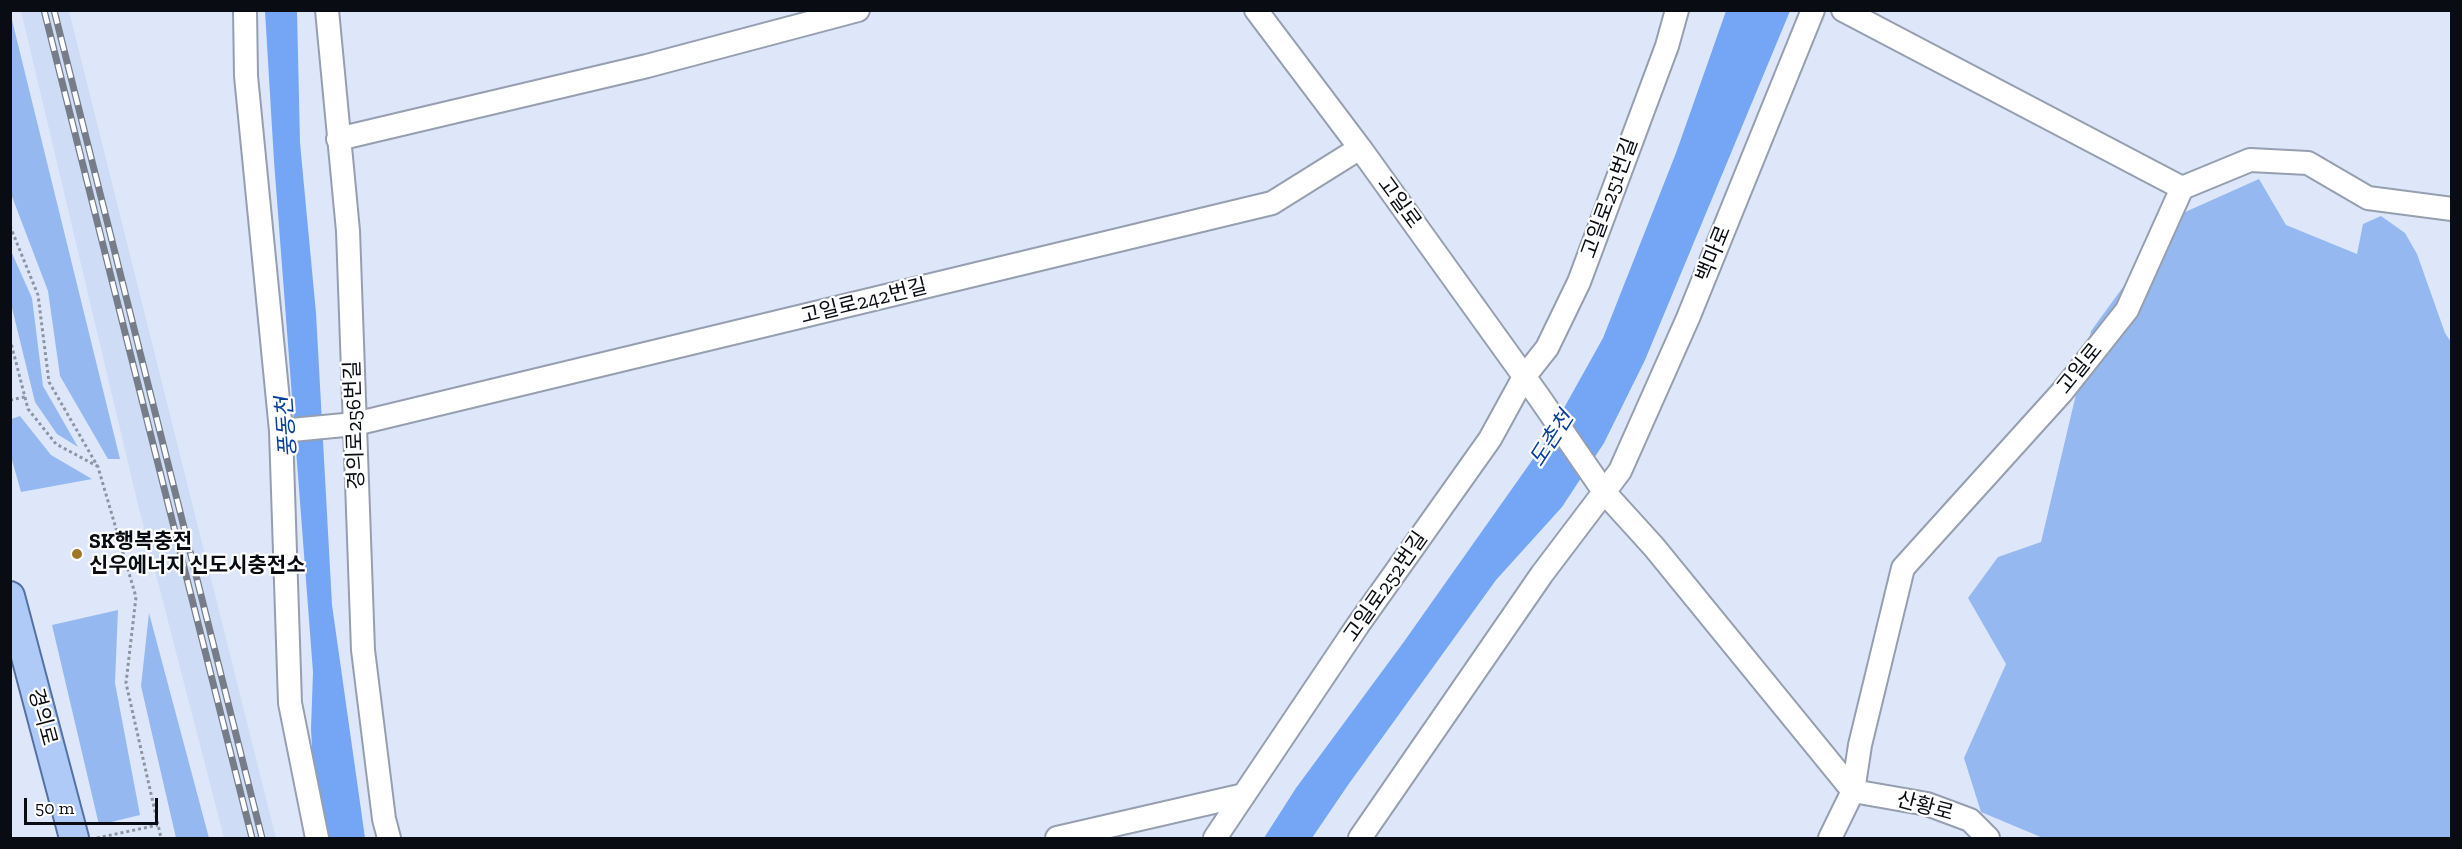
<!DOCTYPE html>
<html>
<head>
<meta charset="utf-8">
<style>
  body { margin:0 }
  #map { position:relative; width:2462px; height:849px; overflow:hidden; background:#dde7f9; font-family:"Zilla Slab",serif }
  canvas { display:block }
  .frame { position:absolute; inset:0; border:12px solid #090c12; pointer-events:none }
  .scale { position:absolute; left:24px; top:798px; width:134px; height:27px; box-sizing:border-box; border:3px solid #090c12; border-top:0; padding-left:8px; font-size:18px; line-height:21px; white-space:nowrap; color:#090c12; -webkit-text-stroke:4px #fff; paint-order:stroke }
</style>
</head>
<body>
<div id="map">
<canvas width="2462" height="849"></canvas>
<div class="frame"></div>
<div class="scale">50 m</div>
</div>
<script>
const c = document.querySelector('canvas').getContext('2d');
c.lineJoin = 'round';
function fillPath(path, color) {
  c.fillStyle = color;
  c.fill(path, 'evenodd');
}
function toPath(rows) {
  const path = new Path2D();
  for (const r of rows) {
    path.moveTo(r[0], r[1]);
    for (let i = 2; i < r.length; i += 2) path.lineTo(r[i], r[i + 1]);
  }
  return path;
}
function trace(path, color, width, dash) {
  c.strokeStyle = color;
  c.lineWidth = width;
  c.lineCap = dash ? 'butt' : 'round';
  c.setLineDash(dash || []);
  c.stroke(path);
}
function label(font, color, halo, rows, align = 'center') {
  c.font = font + ' "Zilla Slab","Noto Sans KR",serif';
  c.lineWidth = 4.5;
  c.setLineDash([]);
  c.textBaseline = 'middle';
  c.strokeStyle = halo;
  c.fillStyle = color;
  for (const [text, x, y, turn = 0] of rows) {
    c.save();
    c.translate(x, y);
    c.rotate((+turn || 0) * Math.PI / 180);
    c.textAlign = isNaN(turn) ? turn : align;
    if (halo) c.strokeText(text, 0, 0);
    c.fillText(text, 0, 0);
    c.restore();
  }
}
fillPath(toPath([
  [21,11,69,11,276,838,224,838,138,505]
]), '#ceddf5');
fillPath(toPath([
  [10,16,11,16,120,459,108,459,60,376,48,291,11,194],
  [2259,179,2286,225,2357,254,2363,224,2381,216,2405,233,2417,254,2445,333,2451,342,2451,838,2043,838,1981,812,1964,758,2006,664,1968,598,1998,557,2041,542,2091,331,2174,217],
  [11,251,32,298,43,386,78,447,57,434,35,402,11,304],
  [20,416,51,455,92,479,21,492,10,453,11,419],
  [118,610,115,683,140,815,99,825,52,625],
  [149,613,209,838,176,838,141,686]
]), '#96b8f1');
fillPath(toPath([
  [265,11,297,11,300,143,316,313,332,605,365,838,321,838,314,781,311,729,313,672,274,161],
  [1726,11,1790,11,1645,360,1604,443,1562,507,1496,580,1348,785,1312,838,1264,838,1296,788,1403,643,1545,442,1603,338,1676,153]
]), '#75a5f5');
const minor = toPath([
  [245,10,246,76,281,431,290,703,317,838],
  [327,10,348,231,363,650,384,819,389,838],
  [1256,10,1360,148,1539,397,1605,493,1654,547,1853,791,1830,838],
  [1843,10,2182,188],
  [338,139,647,66,858,10],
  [281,431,355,424,1272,203,1360,148],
  [1057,838,1244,795],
  [1215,838,1358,625,1490,439,1524,377,1547,348,1579,282,1667,46,1677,10],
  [1360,838,1542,574,1620,471,1688,318,1813,10],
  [1988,838,1970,820,1927,804,1853,791,1860,745,1903,568,2062,392,2127,310,2182,188,2250,160,2308,163,2368,198,2452,209]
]);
const major = toPath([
  [10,596,74,838]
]);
trace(minor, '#959fb0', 26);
trace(major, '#5471a3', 32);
trace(toPath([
  [10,226,38,295,49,382,98,467,136,597,126,683,161,838],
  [10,339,28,409,56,444,97,466],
  [10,400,25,397],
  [97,838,158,825]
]), '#8d95a2', 3, [3, 3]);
trace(minor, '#fff', 22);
trace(major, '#b0caf7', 28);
const rail = toPath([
  [44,10,252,838],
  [54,10,262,838]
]);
trace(rail, '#767d89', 7);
trace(rail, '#fff', 4.5, [14]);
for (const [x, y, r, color] of [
  [77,554,6,"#a07726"]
]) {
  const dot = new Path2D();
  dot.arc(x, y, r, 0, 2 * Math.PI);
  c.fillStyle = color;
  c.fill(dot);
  trace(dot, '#fff', 2);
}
label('21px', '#090c12', '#fff', [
  ["고일로251번길",1610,198,-70],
  ["고일로",1399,203,54],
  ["백마로",1714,254,-68],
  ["고일로242번길",864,302,-14],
  ["고일로",2080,369,-51],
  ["경의로256번길",355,425,-92],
  ["고일로252번길",1386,587,-55],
  ["경의로",42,717,75],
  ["산황로",1925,807,15]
]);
label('bold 21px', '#090c12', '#fff', [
  ["SK행복충전",89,542],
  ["신우에너지 신도시충전소",89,566]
], 'left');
label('italic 22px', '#063f99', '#fff', [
  ["풍동천",287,427,-94],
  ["도촌천",1552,439,-57]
]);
</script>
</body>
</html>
